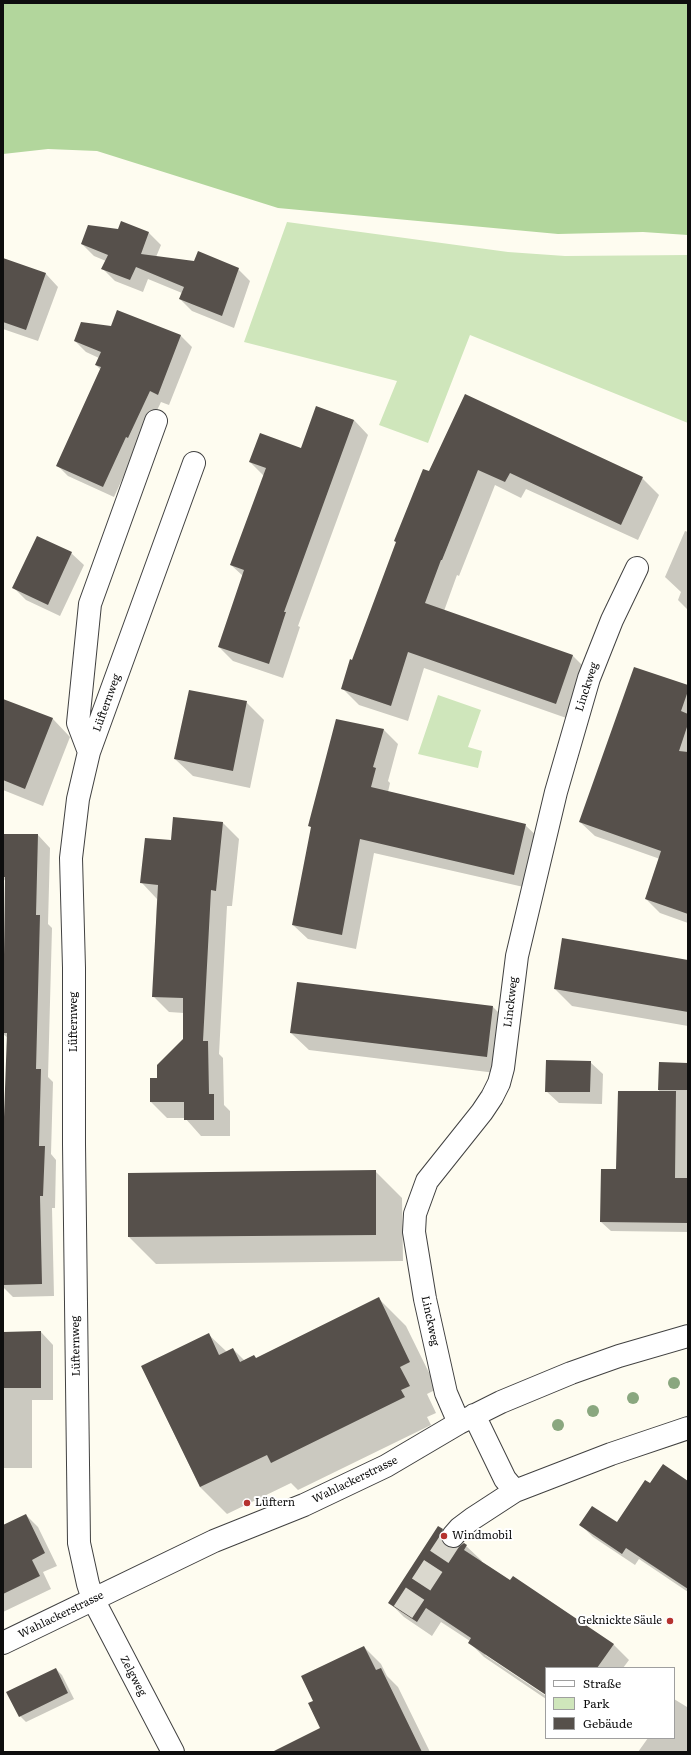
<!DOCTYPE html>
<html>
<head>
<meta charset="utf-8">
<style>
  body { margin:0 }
  #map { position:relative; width:691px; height:1755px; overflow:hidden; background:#fefcf0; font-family:Literata,serif }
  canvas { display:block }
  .frame { position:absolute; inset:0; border:4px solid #0e0e0e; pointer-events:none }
  .legend { position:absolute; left:545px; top:1667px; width:130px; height:72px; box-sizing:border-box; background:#fff; border:1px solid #9f9f9f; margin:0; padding:5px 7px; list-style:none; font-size:12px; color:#0e0e0e }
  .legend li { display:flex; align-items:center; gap:8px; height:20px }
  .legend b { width:20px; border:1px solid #9f9f9f }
</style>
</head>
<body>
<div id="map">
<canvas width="691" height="1755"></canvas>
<div class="frame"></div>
<ul class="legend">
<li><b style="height:5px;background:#fff"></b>Straße</li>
<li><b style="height:11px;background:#cfe6bb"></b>Park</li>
<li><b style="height:11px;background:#56504b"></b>Gebäude</li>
</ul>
</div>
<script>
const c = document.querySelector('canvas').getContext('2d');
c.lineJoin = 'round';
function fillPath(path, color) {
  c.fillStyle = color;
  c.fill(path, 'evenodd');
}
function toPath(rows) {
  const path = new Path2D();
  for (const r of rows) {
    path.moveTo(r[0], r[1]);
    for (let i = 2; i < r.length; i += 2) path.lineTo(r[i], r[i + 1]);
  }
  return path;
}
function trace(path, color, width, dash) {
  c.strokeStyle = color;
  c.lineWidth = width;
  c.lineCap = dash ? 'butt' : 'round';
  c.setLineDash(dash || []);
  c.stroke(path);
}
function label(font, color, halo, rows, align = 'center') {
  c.font = font + ' Literata,serif';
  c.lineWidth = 4;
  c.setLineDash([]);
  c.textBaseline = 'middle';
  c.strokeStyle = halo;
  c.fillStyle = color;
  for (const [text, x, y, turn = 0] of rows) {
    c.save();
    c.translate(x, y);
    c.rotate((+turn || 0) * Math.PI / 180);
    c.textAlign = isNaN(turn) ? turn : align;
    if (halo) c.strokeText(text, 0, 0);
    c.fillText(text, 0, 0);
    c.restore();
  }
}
fillPath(toPath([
  [287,222,508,252,565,256,688,255,688,423,470,335,428,443,379,425,397,381,244,342],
  [438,695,481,710,468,747,482,751,478,768,418,754]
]), '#cfe6bb');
fillPath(toPath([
  [3,3,688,3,688,235,643,232,558,234,278,208,97,151,48,149,3,154]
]), '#b2d69c');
fillPath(toPath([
  [149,233,161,245,156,257,238,269,250,281,234,328,192,311,180,299,182,293,148,279,143,292,115,281,103,269,106,261,94,256,82,244],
  [6,260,46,274,58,287,38,341,3,329,3,268],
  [117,311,181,336,192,347,169,405,161,402,139,448,137,447,114,497,68,476,57,465,101,370,96,365,99,358,86,352,75,341,112,327],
  [465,396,642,478,659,495,638,540,526,489,521,498,495,485,459,576,457,575,444,611,573,656,589,672,572,720,424,668,408,721,359,705,342,688,429,472],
  [317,407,354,420,368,435,298,626,300,627,283,678,233,661,219,647,243,576,231,565,264,476,250,462,302,449],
  [685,531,688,532,688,610,678,600,681,592,665,577],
  [37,537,71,553,84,565,60,616,26,600,14,588],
  [688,687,688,923,660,913,646,899,660,859,595,836,580,822],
  [4,700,53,719,70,737,43,806,3,790],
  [246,702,264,720,250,788,193,776,175,759],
  [337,720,384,730,398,744,388,781,390,783,388,792,525,825,540,839,528,888,374,853,356,949,308,939,293,925,312,828,309,825],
  [174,819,223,823,239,839,232,906,227,906,219,1054,223,1058,224,1105,230,1111,230,1136,201,1136,185,1118,167,1118,151,1102,158,1079,184,1039,184,1013,169,1012,153,996,157,899,142,883,172,841],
  [3,835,38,835,50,848,48,924,52,928,48,1077,53,1082,51,1154,56,1160,55,1208,52,1208,54,1296,13,1297,3,1287,3,1146,8,1038,3,1034,6,882,3,878],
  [688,961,688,1026,572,1006,555,989],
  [493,1007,510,1024,504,1074,309,1050,291,1033],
  [590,1062,603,1074,602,1104,559,1103,546,1091],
  [660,1063,688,1064,688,1232,611,1231,601,1222,659,1092],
  [375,1171,402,1198,403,1261,156,1264,129,1237,129,1174],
  [379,1299,406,1326,437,1389,427,1394,436,1413,427,1417,431,1425,298,1490,291,1483,227,1514,200,1487,142,1367,208,1334,227,1352,233,1349,245,1361,256,1359],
  [41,1332,53,1345,53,1400,32,1400,32,1468,3,1468,3,1333],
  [688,1482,688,1592,639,1559,635,1565,593,1537,581,1525,617,1524,650,1485],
  [26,1515,38,1527,57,1566,43,1572,51,1589,3,1612,3,1526],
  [442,1530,457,1545,455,1550,464,1544,482,1561,481,1562,510,1582,513,1577,614,1645,629,1660,623,1668,546,1668,546,1694,485,1653,485,1655,546,1696,546,1699,484,1657,469,1642,470,1641,441,1622,432,1636,404,1617,389,1602],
  [364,1647,381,1664,387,1676,398,1687,430,1752,333,1752,315,1701],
  [56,1669,62,1675,74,1699,26,1722,20,1716],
  [674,1699,687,1707,688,1706,688,1752,638,1752,648,1738,674,1738]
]), '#0003');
fillPath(toPath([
  [121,221,149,232,141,254,194,261,198,251,239,268,222,316,179,299,184,287,136,267,130,280,101,269,108,255,81,244,88,225,118,229],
  [3,258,46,273,26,330,3,322],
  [117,310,181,335,158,395,150,391,128,438,126,437,103,487,56,466,101,367,95,365,101,352,74,341,81,322,111,326],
  [465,394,643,477,621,525,510,473,505,482,478,470,442,560,441,560,425,603,573,655,556,704,408,652,391,706,341,689,350,659,352,660,396,542,394,541,423,469,429,471],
  [316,406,354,420,284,612,286,612,269,664,218,647,244,570,230,565,266,468,249,462,260,433,301,448],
  [37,536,72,552,48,605,12,588],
  [634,667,688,685,688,691,681,711,688,714,688,724,679,751,688,752,688,914,645,899,661,851,579,822],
  [189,690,247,701,233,771,174,759],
  [3,699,53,718,25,789,3,780],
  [336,719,384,729,373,767,376,768,371,787,526,824,514,875,360,839,342,935,292,925,311,827,308,826],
  [173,817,223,822,216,891,211,890,203,1041,208,1041,209,1094,214,1094,214,1120,184,1120,184,1102,150,1102,150,1078,157,1078,157,1065,183,1039,183,998,152,997,158,885,140,883,145,838,171,840],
  [3,834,38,834,36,915,40,915,36,1069,41,1069,39,1146,45,1146,43,1196,40,1196,42,1284,3,1285,3,1145,7,1033,3,1033,5,877,3,877],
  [562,938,688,960,688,1012,554,989],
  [297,982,493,1006,487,1057,290,1033],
  [546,1060,591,1061,590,1092,545,1092],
  [659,1062,688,1063,688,1090,658,1090],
  [618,1091,676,1091,675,1178,688,1178,688,1223,600,1222,601,1169,616,1169],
  [376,1170,376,1235,128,1237,128,1173],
  [379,1297,410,1362,400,1367,410,1386,401,1390,405,1397,271,1463,267,1455,200,1487,141,1366,209,1333,219,1355,233,1348,240,1362,254,1355,256,1358],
  [41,1331,41,1388,3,1388,3,1332],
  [663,1464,688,1481,688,1589,626,1548,622,1554,579,1525,592,1506,617,1522,645,1480,650,1483],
  [26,1514,45,1553,32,1560,40,1576,3,1594,3,1525],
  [438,1526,443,1529,441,1534,441,1540,445,1546,450,1548,457,1548,464,1543,467,1545,464,1550,510,1580,513,1576,614,1644,597,1668,546,1668,546,1695,468,1643,471,1638,426,1608,417,1622,388,1603],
  [364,1646,376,1670,381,1668,422,1752,272,1752,320,1728,308,1703,313,1701,301,1676],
  [56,1668,68,1693,19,1717,6,1692]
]), '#56504b');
trace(toPath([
  [403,1612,453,1536]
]), '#dad8ce', 22, [22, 11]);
const minor = toPath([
  [89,752,78,723,90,604,156,421],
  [474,1415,505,1479,515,1491,611,1454,688,1428],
  [459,1423,446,1393,425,1299,414,1232,415,1214,427,1181,482,1112,492,1097,499,1083,503,1068,517,956,556,792,589,678,612,620,637,568],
  [453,1536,460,1528,472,1519,515,1491],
  [3,1643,214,1541,304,1505,386,1466,459,1423,501,1402,571,1373,619,1356,688,1336],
  [173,1752,93,1599,88,1584,79,1543,74,1144,74,968,71,858,78,799,89,752,194,463]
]);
trace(minor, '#414141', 24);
trace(minor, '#fff', 22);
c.fillStyle = '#8aa77f';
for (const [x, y] of [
  [674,1383],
  [633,1398],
  [593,1411],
  [558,1425]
]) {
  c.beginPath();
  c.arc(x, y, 6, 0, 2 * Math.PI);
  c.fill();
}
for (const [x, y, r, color] of [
  [247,1503,4,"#b5322f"],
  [444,1536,4,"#b5322f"],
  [670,1621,4,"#b5322f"]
]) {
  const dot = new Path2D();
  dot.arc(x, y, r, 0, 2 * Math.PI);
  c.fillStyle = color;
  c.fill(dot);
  trace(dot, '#fff', 1.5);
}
label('11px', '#0e0e0e', '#fff', [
  ["Linckweg",587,687,-72],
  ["Lüfternweg",107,703,-70],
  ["Linckweg",511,1002,-83],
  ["Lüfternweg",74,1022,-90],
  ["Linckweg",430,1321,78],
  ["Lüfternweg",76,1346,-91],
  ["Wahlackerstrasse",355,1480,-26],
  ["Wahlackerstrasse",61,1615,-26],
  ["Zelgweg",133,1676,62]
]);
label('11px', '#0e0e0e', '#fff', [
  ["Lüftern",255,1503],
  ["Windmobil",452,1536],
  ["Geknickte Säule",662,1621,"right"]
], 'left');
</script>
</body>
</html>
